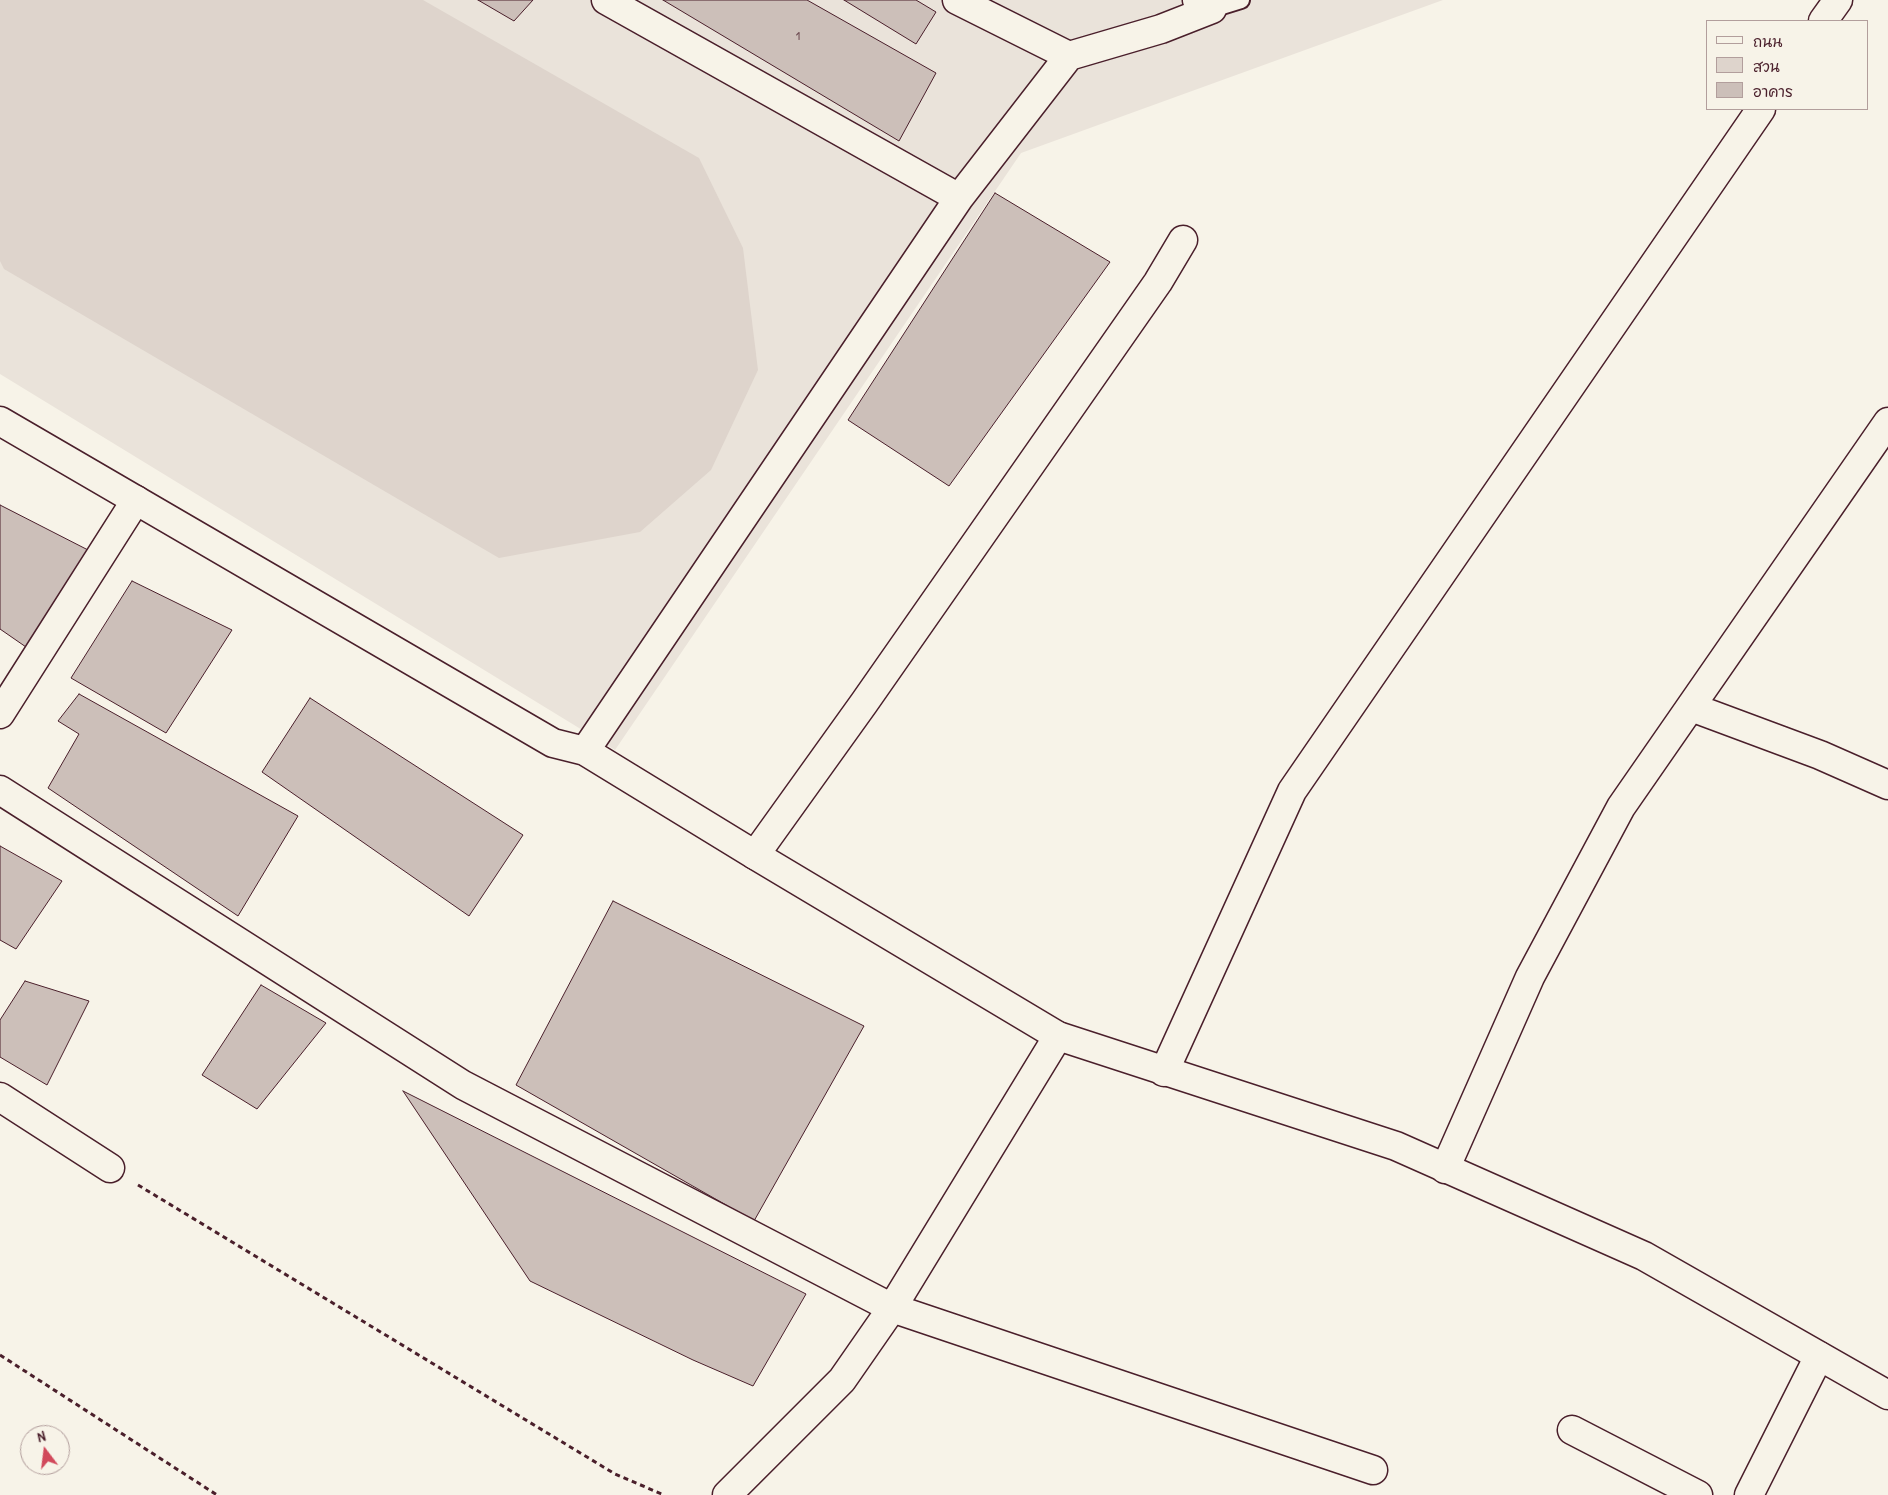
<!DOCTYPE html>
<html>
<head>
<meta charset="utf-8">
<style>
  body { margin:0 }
  #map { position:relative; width:1888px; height:1495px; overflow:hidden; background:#f7f3e8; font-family:"Patrick Hand","Playpen Sans Thai",sans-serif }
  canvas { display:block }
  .legend { position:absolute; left:1706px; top:20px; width:162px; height:90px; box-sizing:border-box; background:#f7f3e8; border:1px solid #b29e9c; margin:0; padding:6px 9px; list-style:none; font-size:15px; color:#4a1f2b }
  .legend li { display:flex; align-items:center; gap:10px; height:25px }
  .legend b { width:25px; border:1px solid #b29e9c }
  .north { position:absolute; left:20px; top:1425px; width:50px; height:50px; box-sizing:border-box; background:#f7f3e8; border:1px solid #b29e9c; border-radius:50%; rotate:345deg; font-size:14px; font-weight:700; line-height:20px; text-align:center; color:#4a1f2b }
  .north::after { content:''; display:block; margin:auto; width:18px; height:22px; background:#d1495b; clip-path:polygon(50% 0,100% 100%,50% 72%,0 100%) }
</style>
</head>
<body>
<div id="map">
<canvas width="1888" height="1495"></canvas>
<ul class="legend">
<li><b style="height:6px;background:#f7f3e8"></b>ถนน</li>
<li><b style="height:14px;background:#ded4cc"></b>สวน</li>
<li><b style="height:14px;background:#ccbfb9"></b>อาคาร</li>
</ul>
<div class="north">N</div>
</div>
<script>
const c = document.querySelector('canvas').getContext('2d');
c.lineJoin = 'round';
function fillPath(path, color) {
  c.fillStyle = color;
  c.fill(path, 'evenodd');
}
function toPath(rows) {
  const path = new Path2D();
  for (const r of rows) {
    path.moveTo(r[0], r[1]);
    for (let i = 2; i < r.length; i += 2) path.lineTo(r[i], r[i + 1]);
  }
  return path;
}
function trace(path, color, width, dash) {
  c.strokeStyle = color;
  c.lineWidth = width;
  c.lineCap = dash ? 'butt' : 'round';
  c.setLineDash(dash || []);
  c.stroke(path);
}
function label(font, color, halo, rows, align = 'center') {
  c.font = font + ' "Patrick Hand",sans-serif';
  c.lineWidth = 5;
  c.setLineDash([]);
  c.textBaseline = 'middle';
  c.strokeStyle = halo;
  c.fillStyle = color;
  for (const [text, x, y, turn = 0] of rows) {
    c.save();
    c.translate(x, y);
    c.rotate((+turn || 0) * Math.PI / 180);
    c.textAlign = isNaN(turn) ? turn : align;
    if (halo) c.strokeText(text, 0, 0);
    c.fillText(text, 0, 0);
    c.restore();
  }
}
fillPath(toPath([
  [0,0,1443,0,1021,153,615,750,0,374]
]), '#eae3da');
fillPath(toPath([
  [0,0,423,0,699,158,743,248,758,370,711,470,640,532,499,558,4,269,0,261]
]), '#ded4cc');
const building = toPath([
  [478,0,533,0,514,21,478,0],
  [663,0,807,0,936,73,899,141,663,0],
  [844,0,916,0,936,12,916,44,844,0],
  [995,193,1110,262,949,486,848,420,995,193],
  [0,505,90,551,26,647,0,629,0,505],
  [132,581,232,630,166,733,71,678,132,581],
  [79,694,298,816,238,916,48,788,79,734,58,721,79,694],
  [310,698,523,835,469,916,262,772,310,698],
  [0,846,62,881,16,949,0,940,0,846],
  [613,901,864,1026,754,1221,516,1085,613,901],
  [25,981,89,1001,47,1085,0,1057,0,1020,25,981],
  [261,985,326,1023,257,1109,202,1075,261,985],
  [403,1091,806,1294,753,1386,693,1360,530,1281,403,1091]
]);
fillPath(building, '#ccbfb9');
trace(building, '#4a1f2b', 1);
const service = toPath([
  [1212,9,1241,0]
]);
const minor = toPath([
  [606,0,959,198],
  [957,0,1069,56],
  [1823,21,1838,0],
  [1691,707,1820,755,1888,785],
  [0,714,136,500],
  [585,751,959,198,1069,56,1161,29,1212,9,1197,0],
  [0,790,463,1085,892,1308,1373,1470],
  [755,855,864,703,1158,282,1183,240],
  [1164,1072,1292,791,1761,109],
  [0,1097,110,1168],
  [1445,1169,1530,977,1621,807,1888,422],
  [1572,1430,1698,1495],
  [727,1495,842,1380,892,1308,1058,1036],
  [1749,1495,1819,1356]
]);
const secondary = toPath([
  [0,421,553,743,585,751,755,855,1058,1036,1396,1146,1644,1256,1888,1395]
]);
trace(service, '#4a1f2b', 20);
trace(minor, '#4a1f2b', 31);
trace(secondary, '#4a1f2b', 31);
trace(toPath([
  [138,1185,615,1474,664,1495],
  [0,1355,217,1495]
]), '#4a1f2b', 3, [5, 4]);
trace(service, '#f7f3e8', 16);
trace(minor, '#f7f3e8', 28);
trace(secondary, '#f7f3e8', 28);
label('12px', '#6a474e', null, [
  ["1",798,37]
]);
</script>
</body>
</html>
